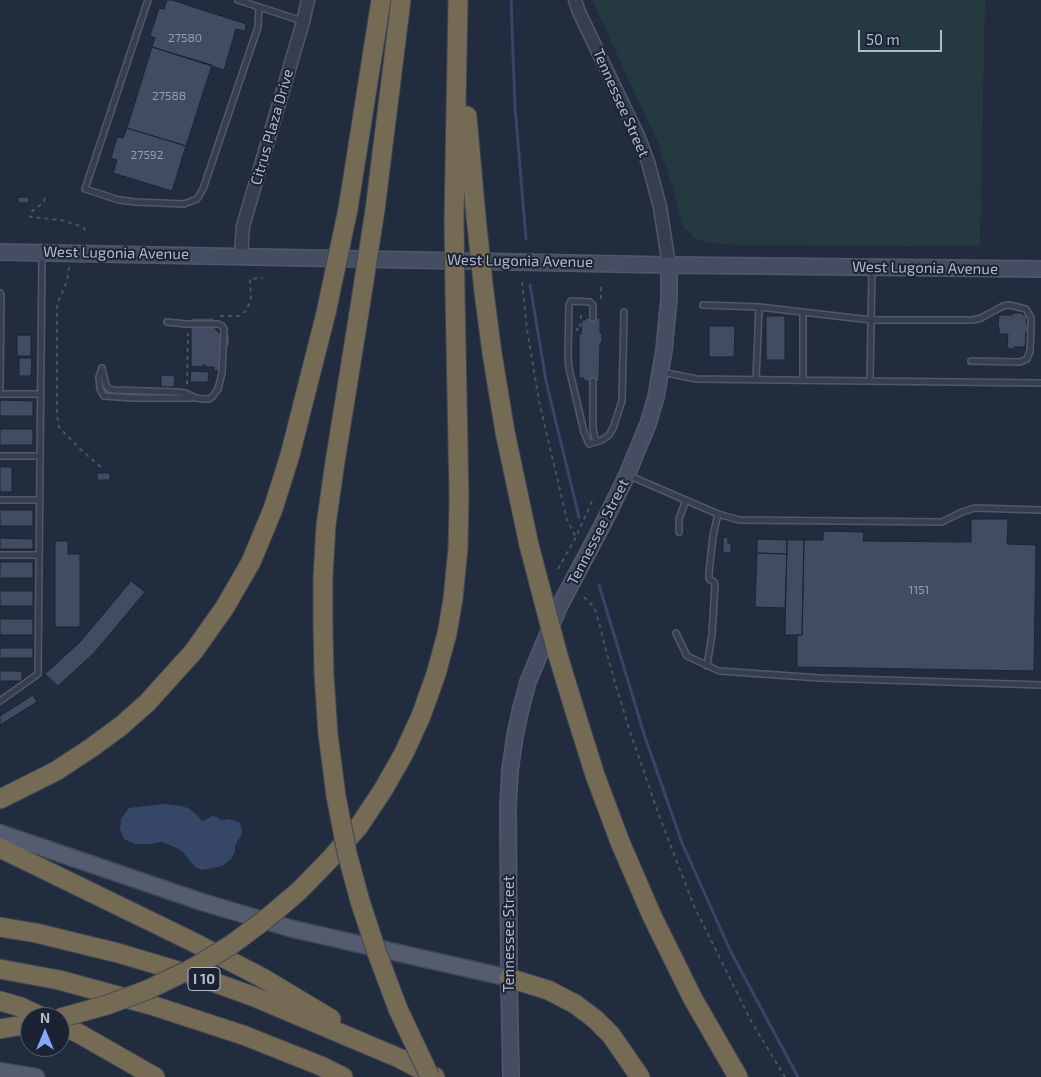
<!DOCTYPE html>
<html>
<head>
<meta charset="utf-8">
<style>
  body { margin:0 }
  #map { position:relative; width:1041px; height:1077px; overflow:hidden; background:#222c3f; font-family:"Exo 2",sans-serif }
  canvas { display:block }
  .north { position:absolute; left:20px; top:1007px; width:50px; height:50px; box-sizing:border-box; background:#1b2333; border:1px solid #575f6f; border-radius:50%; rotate:0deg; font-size:14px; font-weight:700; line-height:20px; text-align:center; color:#b2b9ca }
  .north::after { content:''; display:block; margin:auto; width:18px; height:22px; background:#83a8fe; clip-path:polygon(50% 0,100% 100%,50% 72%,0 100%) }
  .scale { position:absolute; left:858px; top:30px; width:84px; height:22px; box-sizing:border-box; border:2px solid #b2b9ca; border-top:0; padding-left:6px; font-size:15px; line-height:18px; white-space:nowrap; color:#b2b9ca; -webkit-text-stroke:4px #1b2333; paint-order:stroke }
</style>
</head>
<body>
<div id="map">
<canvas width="1041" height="1077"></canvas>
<div class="north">N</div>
<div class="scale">50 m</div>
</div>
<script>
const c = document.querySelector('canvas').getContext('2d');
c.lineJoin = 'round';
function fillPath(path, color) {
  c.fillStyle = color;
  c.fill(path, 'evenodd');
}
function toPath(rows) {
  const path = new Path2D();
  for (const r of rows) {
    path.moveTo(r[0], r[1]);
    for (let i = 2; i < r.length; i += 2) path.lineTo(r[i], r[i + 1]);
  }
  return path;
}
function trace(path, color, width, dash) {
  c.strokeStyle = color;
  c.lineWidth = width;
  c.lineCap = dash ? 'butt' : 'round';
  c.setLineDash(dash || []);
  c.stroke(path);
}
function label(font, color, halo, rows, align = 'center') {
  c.font = font + ' "Exo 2",sans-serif';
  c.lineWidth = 4;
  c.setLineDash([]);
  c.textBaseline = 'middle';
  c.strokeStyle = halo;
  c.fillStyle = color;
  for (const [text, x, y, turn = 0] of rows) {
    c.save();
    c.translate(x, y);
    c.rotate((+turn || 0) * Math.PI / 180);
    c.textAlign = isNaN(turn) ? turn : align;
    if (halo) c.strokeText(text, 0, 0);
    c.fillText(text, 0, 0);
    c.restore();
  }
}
fillPath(toPath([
  [592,0,985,0,980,246,735,245,706,242,695,238,687,230,684,230,672,185,657,141]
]), '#243a40');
fillPath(toPath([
  [164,804,182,806,190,809,197,815,201,820,204,821,212,816,217,817,221,820,228,819,239,822,241,826,242,833,235,846,235,852,231,859,222,866,202,870,195,867,182,851,172,846,161,842,150,844,135,844,124,839,120,829,121,819,129,808]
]), '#354667');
trace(toPath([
  [511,0,515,107,526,239],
  [530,285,546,381,579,517],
  [599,585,645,737,682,843,731,952,798,1077]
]), '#354667', 3);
const building = toPath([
  [167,0,172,0,246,24,245,31,236,29,224,70,152,47,155,38,150,36,159,8,164,9,167,0],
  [152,47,212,65,186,146,127,128,152,47],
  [127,128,186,146,172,191,113,173,117,160,111,158,117,137,123,138,127,128],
  [18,197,29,197,29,203,18,203,18,197],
  [1013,313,1023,313,1023,315,1027,315,1026,324,1028,324,1028,332,1026,332,1025,347,1014,347,1014,349,1007,348,1008,334,999,334,999,327,998,327,999,315,1012,315,1013,313],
  [766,316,785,316,785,360,766,360,766,316],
  [191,318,214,318,214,327,220,334,230,334,229,346,220,346,220,371,214,371,214,367,205,367,205,365,203,365,203,367,191,366,191,318],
  [585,318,600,318,600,333,602,333,602,343,600,343,599,381,584,381,584,378,579,378,579,334,581,334,582,320,585,320,585,318],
  [709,326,735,326,734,357,709,357,709,326],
  [17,335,31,335,31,356,17,356,17,335],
  [19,358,32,358,31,376,19,376,19,358],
  [191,371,209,372,208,382,190,382,191,371],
  [161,375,175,376,174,387,161,387,161,375],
  [0,400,33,401,33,416,0,416,0,400],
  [0,429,33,429,33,445,0,445,0,429],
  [0,467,12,467,12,492,0,492,0,467],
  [97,473,110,473,110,480,97,480,97,473],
  [0,510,33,510,33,526,0,526,0,510],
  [971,519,1008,519,1007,544,1036,545,1034,671,797,667,797,635,802,635,804,540,823,540,823,531,864,532,863,541,971,542,971,519],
  [723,537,728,538,728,543,731,543,731,553,723,553,723,537],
  [0,538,33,539,33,549,0,549,0,538],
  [757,539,787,540,787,554,757,553,757,539],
  [787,540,804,540,802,635,785,635,787,540],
  [55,541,68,541,68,554,80,554,80,627,55,627,55,541],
  [757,553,787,554,785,608,755,607,757,553],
  [0,562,33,562,33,578,0,578,0,562],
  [131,581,145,592,94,653,58,686,45,674,81,641,131,581],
  [0,591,33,591,33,606,0,606,0,591],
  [0,619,33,619,33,635,0,635,0,619],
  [0,648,33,648,33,658,0,658,0,648],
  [0,671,22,671,22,681,0,681,0,671],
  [33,695,37,702,0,725,0,716,33,695]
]);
fillPath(building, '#414b61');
trace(building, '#1d2535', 1);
const service = toPath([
  [148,0,85,189,119,200,135,202,184,204,197,199,203,189,258,27,259,7],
  [238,0,302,21],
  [0,293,1,295,0,389],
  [703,305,759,307,756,379],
  [759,307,871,320,973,320,981,318,1003,306,1009,305,1026,309,1031,318,1031,329,1030,351,1027,359,1020,362,971,361],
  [593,318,593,305,590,302,571,301,569,305,568,357,569,368,584,432,589,444,602,440,609,435,613,428,622,401,624,312],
  [102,368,106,385,109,389,114,390,177,392,185,393,196,398,203,399,209,399,213,396,218,389,222,373,224,329,222,326,218,324,186,324,167,322],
  [102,368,99,377,100,389,104,396,134,398,193,398],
  [662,372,696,379,1041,383],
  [803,380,803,312],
  [593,381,593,429,596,442],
  [870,381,872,268],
  [0,394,41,394],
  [0,456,40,456],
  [630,476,718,514,739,520,942,522,962,512,975,508,1041,510],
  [0,500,39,500],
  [679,532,679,519,686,500],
  [0,555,39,555],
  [676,633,687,656,719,671,820,678,1041,685],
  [707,666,712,634,715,585,714,582,709,579,709,573,713,536,718,514],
  [0,701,38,674,42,255]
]);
const tertiary = toPath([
  [575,0,579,12,639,138,648,162,660,207,669,265],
  [241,256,243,226,303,22,308,0]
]);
const secondary = toPath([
  [0,252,669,265,1041,269],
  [511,1077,509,978,508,806,510,770,515,736,521,708,528,682,559,607,604,522,627,475,648,424,656,397,664,350,669,298,669,265]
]);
const primary = toPath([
  [0,833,202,902,293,929,509,978],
  [0,1071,36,1077]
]);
const motorway = toPath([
  [467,116,476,217],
  [348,209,381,0],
  [375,210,401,0],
  [454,219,458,0],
  [484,292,492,353,505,432,529,545],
  [573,705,595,775,620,842,652,916,693,999,738,1077],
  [328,734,324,674,323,626,323,577,326,525,335,462,359,313],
  [0,799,56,771,91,748,121,726,147,703,194,651,225,607,251,562,273,509,290,455,326,313],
  [0,848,191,941,261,977,331,1019],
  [299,891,332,857,359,826,383,790,404,753,421,716,436,674,447,634,453,599,458,548,459,498,455,293],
  [0,927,36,933,118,953,202,978,252,996,399,1058,435,1077],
  [0,969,59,980,151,1005,243,1035,321,1066,343,1077],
  [509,978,548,990,575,1004,595,1019,611,1035,640,1077],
  [0,1001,21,1007,42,1017],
  [60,1025,78,1033,155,1077],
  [0,1029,30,1024]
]);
trace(service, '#515969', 8);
trace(tertiary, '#515969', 15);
trace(secondary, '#515969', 18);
trace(primary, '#3f4757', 19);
trace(motorway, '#3e4656', 21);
trace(toPath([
  [45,198,43,203,31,212,30,214,30,217,61,220,83,227,86,231],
  [69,267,67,281,58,302,57,308,57,415,59,427,81,450,102,468],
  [522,282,527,329,539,401,567,520,576,537],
  [601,287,601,302],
  [220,316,239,316,247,310,251,298,250,279,263,278],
  [577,331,577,329,580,330,581,316,585,316],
  [187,384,188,333],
  [558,569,576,537,592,501],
  [584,597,592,605,596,612,613,676,629,729,660,818,694,906,751,1021,785,1077]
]), '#42575d', 2, [4, 4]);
trace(service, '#363e4f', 5);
trace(tertiary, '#363e4f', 12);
trace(secondary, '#444d62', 15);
trace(primary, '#545d6f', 16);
trace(motorway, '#756a53', 19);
const motorwayBridge = toPath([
  [476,217,484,292],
  [454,219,455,293],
  [326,313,348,209],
  [359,313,375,210],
  [529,545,557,652,573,705],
  [328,734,336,796,347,853,360,901,377,953,398,1009,430,1077],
  [60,1018,107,1005,147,990,193,968,231,945,266,919,299,891]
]);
trace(motorwayBridge, '#3e4656', 21, []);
trace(motorwayBridge, '#756a53', 19);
label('12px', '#969eb0', null, [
  ["27580",185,38],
  ["27588",169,96],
  ["27592",147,155],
  ["1151",919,590]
]);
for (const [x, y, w] of [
  [204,979,32]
]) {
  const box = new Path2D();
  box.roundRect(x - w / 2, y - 11.5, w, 23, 4);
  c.fillStyle = '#1b2333';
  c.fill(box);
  trace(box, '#b2b9ca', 1);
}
label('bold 14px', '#b2b9ca', null, [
  ["I 10",204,979]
]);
label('15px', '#b2b9ca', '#1b2333', [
  ["Tennessee Street",621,103,66],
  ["Citrus Plaza Drive",272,127,-74],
  ["West Lugonia Avenue",116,253,1],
  ["West Lugonia Avenue",520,261,1],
  ["West Lugonia Avenue",925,268,1],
  ["Tennessee Street",598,532,-63],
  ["Tennessee Street",509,934,-90]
]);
</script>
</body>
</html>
